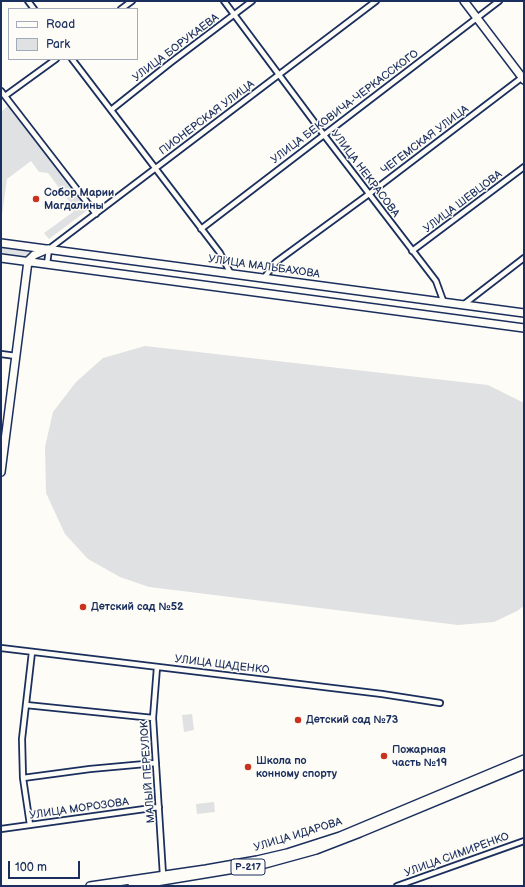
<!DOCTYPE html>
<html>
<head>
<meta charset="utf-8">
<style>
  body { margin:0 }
  #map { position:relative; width:525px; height:887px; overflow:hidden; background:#fdfcf7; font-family:"Balsamiq Sans",sans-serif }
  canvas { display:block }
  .frame { position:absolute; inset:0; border:2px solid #1b2f5e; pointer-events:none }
  .legend { position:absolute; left:8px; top:8px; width:130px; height:52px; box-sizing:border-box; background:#fdfcf7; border:1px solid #a3aaba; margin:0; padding:5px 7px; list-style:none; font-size:12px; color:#1b2f5e }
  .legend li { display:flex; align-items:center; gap:8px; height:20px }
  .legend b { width:20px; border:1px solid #a3aaba }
  .scale { position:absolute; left:8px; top:861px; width:72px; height:18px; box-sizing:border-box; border:2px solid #1b2f5e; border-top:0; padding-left:5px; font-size:12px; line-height:14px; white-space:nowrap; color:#1b2f5e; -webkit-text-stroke:3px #fdfcf7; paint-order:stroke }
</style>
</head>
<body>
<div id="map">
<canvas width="525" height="887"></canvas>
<div class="frame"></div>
<ul class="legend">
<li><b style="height:5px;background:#fdfcf7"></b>Road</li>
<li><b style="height:11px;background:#e0e1e3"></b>Park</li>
</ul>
<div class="scale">100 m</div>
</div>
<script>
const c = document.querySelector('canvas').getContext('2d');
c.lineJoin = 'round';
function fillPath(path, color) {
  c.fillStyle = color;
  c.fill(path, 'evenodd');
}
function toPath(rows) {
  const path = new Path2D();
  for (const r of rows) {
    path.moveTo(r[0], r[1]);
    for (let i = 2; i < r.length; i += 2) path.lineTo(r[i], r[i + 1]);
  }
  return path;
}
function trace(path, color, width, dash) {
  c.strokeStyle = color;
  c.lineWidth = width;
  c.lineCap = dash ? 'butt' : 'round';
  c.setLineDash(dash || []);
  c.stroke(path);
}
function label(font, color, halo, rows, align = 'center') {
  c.font = font + ' "Balsamiq Sans",sans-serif';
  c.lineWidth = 3;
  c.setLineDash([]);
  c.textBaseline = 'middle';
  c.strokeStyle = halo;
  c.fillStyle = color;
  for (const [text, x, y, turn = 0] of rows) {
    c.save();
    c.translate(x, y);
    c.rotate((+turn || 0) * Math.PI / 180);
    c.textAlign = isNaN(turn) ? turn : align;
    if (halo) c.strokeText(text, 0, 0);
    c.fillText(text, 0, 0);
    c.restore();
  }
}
fillPath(toPath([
  [8,106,89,209,49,239,44,233,73,212,72,205,48,173,39,172,31,161,7,179,1,222,1,112],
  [1,246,26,250,29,251,30,254,27,257,24,257,1,254],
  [145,346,488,385,524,403,524,606,517,611,494,622,458,625,149,587,120,577,88,559,65,534,46,493,45,447,53,412,76,382,103,358],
  [192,714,194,730,184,732,182,715],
  [214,802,215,812,197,814,196,804]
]), '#e0e1e3');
const street = toPath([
  [28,1,34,9],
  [224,1,324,135,436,281,444,303],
  [121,9,132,1],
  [72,59,220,253,231,274],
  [1,91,96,214],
  [5,96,56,59],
  [111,110,170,63,252,1],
  [201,229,499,1],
  [412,251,524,167],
  [47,264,49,249,376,1],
  [264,278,276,262,369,194,524,76],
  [463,305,524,258],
  [1,354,16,356],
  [1,648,382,694,440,703],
  [157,667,153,718,163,875],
  [26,705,153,718],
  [23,778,90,769,156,763],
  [30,825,23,778,22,739,32,652],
  [1,829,159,807],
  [397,886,524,841]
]);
const secondary = toPath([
  [464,1,524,80],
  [1,243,524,313],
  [1,258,524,328],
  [28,261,34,255,48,249],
  [1,472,28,261]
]);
const primary = toPath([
  [90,886,206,869,257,860,287,853,340,836,524,759],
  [132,886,265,864,316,850,360,833,524,765]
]);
trace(street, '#1b2f5e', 8);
trace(secondary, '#1b2f5e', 10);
trace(primary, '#1b2f5e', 10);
trace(street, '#fdfcf7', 4.5);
trace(secondary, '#fdfcf7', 7);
trace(primary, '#fdfcf7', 7);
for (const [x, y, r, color] of [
  [36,199,4,"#c8321e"],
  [83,607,4,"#c8321e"],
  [298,720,4,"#c8321e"],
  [384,756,4,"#c8321e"],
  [248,767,4,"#c8321e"]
]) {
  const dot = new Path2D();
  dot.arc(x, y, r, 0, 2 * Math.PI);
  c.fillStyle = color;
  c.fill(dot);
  trace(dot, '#fdfcf7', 1.5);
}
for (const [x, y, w] of [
  [248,867,34]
]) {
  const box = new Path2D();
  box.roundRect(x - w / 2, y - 8, w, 16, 3);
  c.fillStyle = '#fdfcf7';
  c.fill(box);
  trace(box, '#1b2f5e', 1);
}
label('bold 10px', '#1b2f5e', null, [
  ["Р-217",248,867]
]);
label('11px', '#1b2f5e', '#fdfcf7', [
  ["УЛИЦА БОРУКАЕВА",176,48,-37],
  ["УЛИЦА БЕКОВИЧА-ЧЕРКАССКОГО",345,107,-37],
  ["ПИОНЕРСКАЯ УЛИЦА",207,118,-37],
  ["ЧЕГЕМСКАЯ УЛИЦА",425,140,-37],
  ["УЛИЦА НЕКРАСОВА",365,174,53],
  ["УЛИЦА ШЕВЦОВА",463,202,-37],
  ["УЛИЦА МАЛЬБАХОВА",264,267,8],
  ["УЛИЦА ЩАДЕНКО",222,665,7],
  ["МАЛЫЙ ПЕРЕУЛОК",148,772,-94],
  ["УЛИЦА МОРОЗОВА",79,809,-8],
  ["УЛИЦА ИДАРОВА",298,835,-17],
  ["УЛИЦА СИМИРЕНКО",457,855,-20]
]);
label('bold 11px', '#1b2f5e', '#fdfcf7', [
  ["Собор Марии",44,193],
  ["Магдалины",44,206],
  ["Детский сад №52",91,607],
  ["Детский сад №73",306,720],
  ["Пожарная",392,750],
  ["часть №19",392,763],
  ["Школа по",256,761],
  ["конному спорту",256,774]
], 'left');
</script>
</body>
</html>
